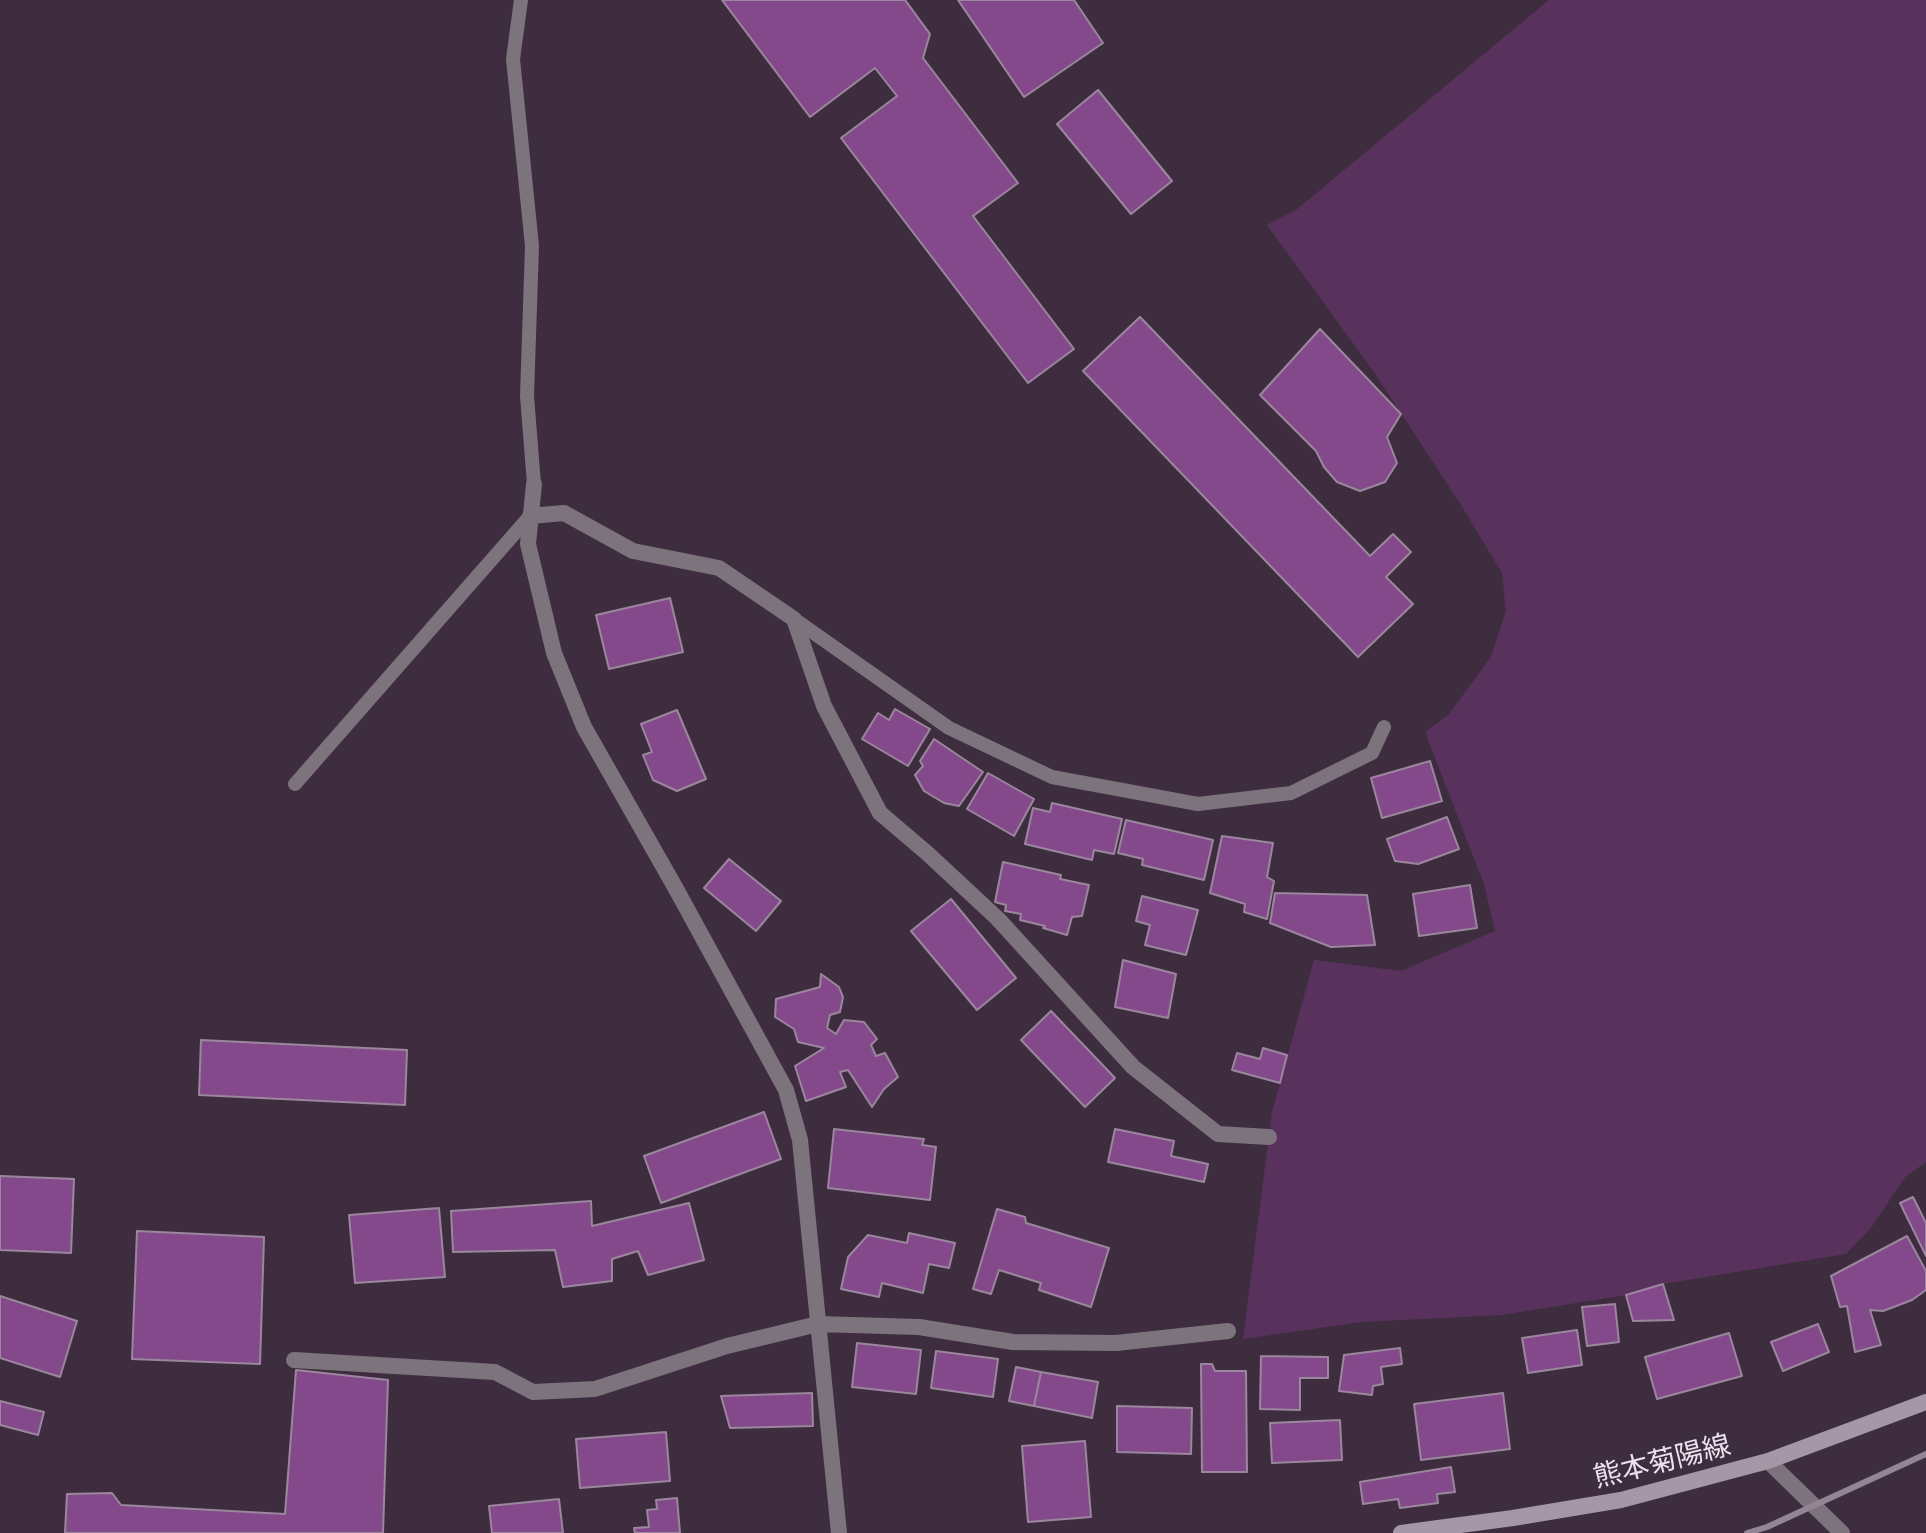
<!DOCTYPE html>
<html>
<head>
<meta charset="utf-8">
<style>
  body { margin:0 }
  canvas { display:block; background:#3e2d3f }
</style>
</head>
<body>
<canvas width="1926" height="1533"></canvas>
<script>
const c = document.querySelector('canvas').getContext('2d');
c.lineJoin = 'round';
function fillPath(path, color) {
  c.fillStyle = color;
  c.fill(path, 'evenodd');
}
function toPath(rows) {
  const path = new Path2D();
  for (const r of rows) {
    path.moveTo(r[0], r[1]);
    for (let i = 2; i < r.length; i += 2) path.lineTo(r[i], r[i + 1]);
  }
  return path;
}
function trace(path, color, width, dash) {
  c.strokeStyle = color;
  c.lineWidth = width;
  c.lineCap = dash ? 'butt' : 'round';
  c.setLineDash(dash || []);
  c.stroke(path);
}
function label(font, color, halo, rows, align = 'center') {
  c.font = font + ' "Exo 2","Noto Sans JP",sans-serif';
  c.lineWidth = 6;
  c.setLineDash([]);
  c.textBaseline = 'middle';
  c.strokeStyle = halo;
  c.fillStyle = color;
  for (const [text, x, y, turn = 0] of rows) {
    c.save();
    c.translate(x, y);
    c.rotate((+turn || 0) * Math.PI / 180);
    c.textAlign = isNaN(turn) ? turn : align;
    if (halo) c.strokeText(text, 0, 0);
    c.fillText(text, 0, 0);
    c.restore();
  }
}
fillPath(toPath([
  [1549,0,1926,0,1926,1162,1905,1177,1871,1228,1846,1254,1663,1284,1626,1295,1502,1315,1361,1322,1243,1339,1272,1112,1314,960,1401,971,1495,931,1484,884,1425,732,1449,714,1491,657,1506,611,1502,573,1463,508,1374,372,1267,225,1296,210]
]), '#58325c');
const building = toPath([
  [722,0,905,0,930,34,923,58,1018,183,973,216,1074,349,1028,383,841,138,897,96,875,68,810,117,722,0],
  [958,0,1074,0,1103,43,1024,97,958,0],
  [1098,90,1172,181,1131,214,1057,124,1098,90],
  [1140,317,1370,556,1393,534,1411,552,1386,577,1413,604,1358,657,1083,371,1140,317],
  [1320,329,1401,414,1387,437,1397,463,1385,482,1360,491,1337,482,1324,467,1316,451,1260,395,1320,329],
  [670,598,683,652,609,669,596,615,670,598],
  [895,709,930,729,908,766,862,739,878,713,889,720,895,709],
  [677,710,706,779,677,791,653,780,643,755,652,752,641,724,677,710],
  [934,739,983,772,959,806,944,803,924,791,915,775,923,766,920,761,934,739],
  [1430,761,1442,801,1382,818,1371,778,1430,761],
  [988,773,1034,799,1014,836,967,809,988,773],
  [1052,803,1122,819,1114,854,1094,850,1092,860,1025,844,1033,808,1050,812,1052,803],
  [1447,817,1459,849,1418,864,1395,861,1387,839,1447,817],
  [1126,820,1213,840,1204,880,1142,865,1143,859,1118,853,1126,820],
  [1222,836,1273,843,1267,877,1274,881,1267,919,1244,912,1245,904,1210,893,1222,836],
  [729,859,781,901,756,931,704,888,729,859],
  [1003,862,1061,875,1060,879,1089,885,1082,916,1072,917,1067,935,1043,928,1045,926,1020,920,1021,914,1005,911,1006,905,995,902,1003,862],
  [1470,885,1477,928,1419,936,1413,894,1470,885],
  [1275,893,1367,895,1375,945,1331,947,1270,923,1275,893],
  [1142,896,1198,910,1186,955,1145,945,1150,925,1136,921,1142,896],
  [951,899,1016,978,977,1010,911,931,951,899],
  [1123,960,1176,974,1168,1018,1115,1007,1123,960],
  [821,974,839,987,843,997,840,1012,830,1015,827,1028,836,1034,844,1020,864,1022,877,1039,871,1045,876,1056,885,1053,898,1077,884,1089,872,1107,848,1070,840,1072,846,1087,806,1101,795,1066,824,1048,798,1042,794,1029,775,1017,776,999,820,987,821,974],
  [1051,1011,1115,1078,1085,1107,1021,1040,1051,1011],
  [201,1040,407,1050,405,1105,199,1095,201,1040],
  [1263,1048,1287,1055,1280,1083,1232,1070,1237,1053,1260,1059,1263,1048],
  [764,1112,781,1159,661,1203,644,1156,764,1112],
  [834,1129,924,1139,922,1145,936,1147,930,1200,828,1188,834,1129],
  [1115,1129,1174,1141,1171,1156,1208,1164,1204,1182,1108,1162,1115,1129],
  [0,1176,74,1179,71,1253,0,1250,0,1176],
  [1913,1197,1926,1223,1926,1256,1900,1203,1913,1197],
  [591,1201,592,1226,689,1203,704,1260,648,1275,638,1251,612,1259,612,1281,563,1287,555,1250,453,1252,451,1211,591,1201],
  [439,1208,445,1277,355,1283,349,1215,439,1208],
  [997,1209,1025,1217,1026,1223,1109,1248,1091,1307,1039,1290,1041,1283,999,1270,991,1294,973,1289,997,1209],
  [137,1231,264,1237,260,1364,132,1359,137,1231],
  [909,1233,955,1243,949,1268,929,1264,923,1293,882,1283,879,1297,841,1289,848,1257,868,1235,907,1243,909,1233],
  [1907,1236,1926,1271,1926,1290,1912,1300,1883,1311,1870,1310,1881,1345,1855,1352,1847,1306,1840,1307,1831,1276,1907,1236],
  [1663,1284,1674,1320,1633,1321,1626,1295,1663,1284],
  [0,1296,77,1321,60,1377,0,1358,0,1296],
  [1615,1304,1619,1342,1587,1346,1582,1307,1615,1304],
  [1818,1324,1829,1352,1783,1371,1771,1342,1818,1324],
  [1577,1330,1582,1365,1528,1373,1522,1338,1577,1330],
  [1729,1333,1742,1376,1657,1399,1645,1357,1729,1333],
  [857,1343,921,1350,916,1394,852,1387,857,1343],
  [1400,1348,1402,1364,1381,1367,1383,1384,1373,1386,1372,1395,1339,1391,1344,1355,1400,1348],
  [936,1351,998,1359,993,1397,931,1388,936,1351],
  [1261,1356,1328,1357,1328,1378,1300,1378,1300,1410,1260,1409,1261,1356],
  [1201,1364,1212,1364,1215,1371,1246,1371,1247,1472,1202,1472,1201,1364],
  [1016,1367,1041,1372,1034,1406,1009,1401,1016,1367],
  [296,1370,388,1380,383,1533,65,1533,67,1494,112,1493,121,1505,285,1514,296,1370],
  [1041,1372,1098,1382,1092,1418,1034,1406,1041,1372],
  [812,1393,813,1426,730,1428,721,1396,812,1393],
  [1503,1393,1510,1449,1421,1460,1414,1404,1503,1393],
  [0,1401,44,1412,38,1435,0,1425,0,1401],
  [1117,1406,1192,1408,1191,1454,1117,1452,1117,1406],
  [1340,1420,1342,1460,1272,1463,1270,1423,1340,1420],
  [666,1432,670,1481,580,1488,576,1439,666,1432],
  [1085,1441,1091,1517,1028,1522,1022,1446,1085,1441],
  [1451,1467,1455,1492,1437,1494,1438,1503,1400,1508,1398,1499,1363,1504,1360,1482,1451,1467],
  [677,1498,680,1533,635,1533,634,1528,649,1527,647,1510,657,1509,656,1500,677,1498],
  [559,1499,563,1533,492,1533,489,1506,559,1499]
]);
fillPath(building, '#84498a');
trace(building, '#9b879d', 2);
trace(toPath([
  [521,0,513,59,532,246,527,396,534,484],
  [794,619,949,728,1052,777,1198,804,1291,793,1372,753,1384,727],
  [295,784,530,516]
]), '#7c737d', 14);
trace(toPath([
  [534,484,528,544,554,653,584,727,675,887,786,1090,800,1140,839,1533],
  [530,516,564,513,633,551,719,568,794,619,824,706,880,813,927,853,998,919,1133,1067,1218,1134,1269,1137],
  [294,1360,495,1372,533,1392,595,1389,727,1346,818,1324,919,1327,1013,1342,1116,1343,1228,1331],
  [1768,1461,1842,1533]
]), '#7c737d', 16);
trace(toPath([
  [1401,1533,1513,1518,1621,1500,1768,1461,1926,1402]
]), '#a597a6', 16);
trace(toPath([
  [1747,1533,1767,1527,1926,1454]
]), '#948594', 6);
label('28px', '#ece0ec', '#3e2d3f', [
  ["熊本菊陽線",1662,1461,-14]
]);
</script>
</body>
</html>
